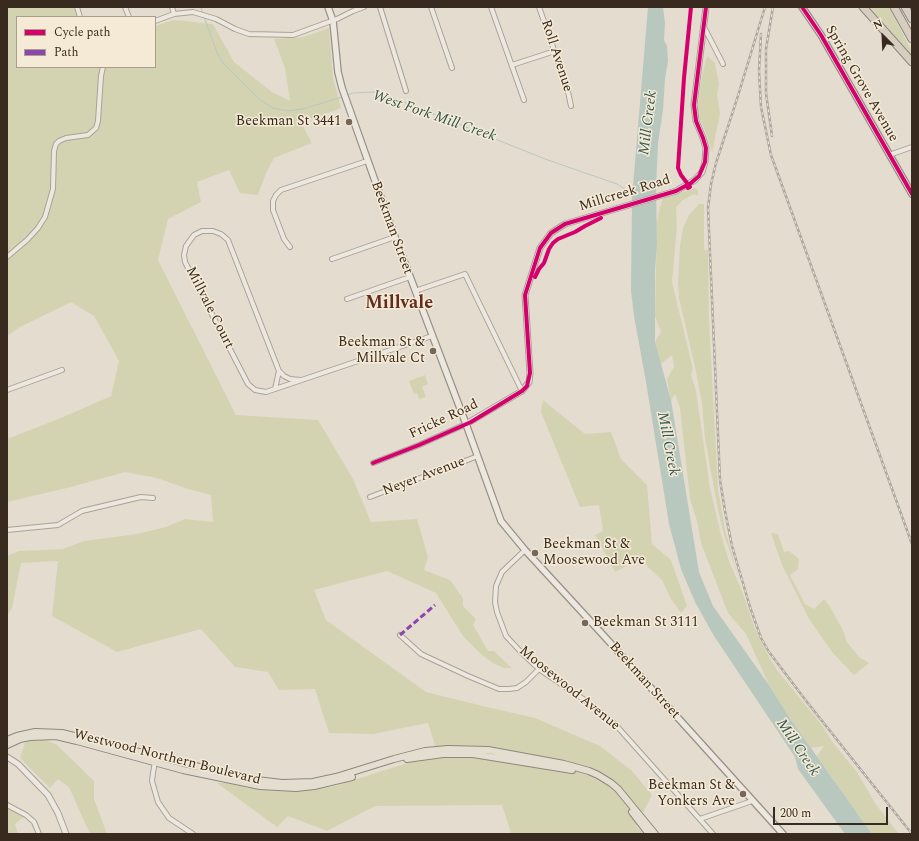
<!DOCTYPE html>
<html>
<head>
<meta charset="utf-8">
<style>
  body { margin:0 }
  #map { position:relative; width:919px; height:841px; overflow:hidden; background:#e4dcce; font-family:Spectral,serif }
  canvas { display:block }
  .frame { position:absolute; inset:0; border:8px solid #382a1f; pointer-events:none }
  .legend { position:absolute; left:16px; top:16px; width:140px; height:52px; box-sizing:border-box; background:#f5ead5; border:1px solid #a99d8c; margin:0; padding:5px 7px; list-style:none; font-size:12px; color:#382a1f }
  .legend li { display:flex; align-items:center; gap:8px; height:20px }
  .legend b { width:20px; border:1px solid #a99d8c }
  .north { position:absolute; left:863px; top:16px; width:40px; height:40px; -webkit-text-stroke:3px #f5ead5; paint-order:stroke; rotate:336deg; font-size:11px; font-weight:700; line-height:16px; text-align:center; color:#382a1f }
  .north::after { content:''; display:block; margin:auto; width:14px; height:18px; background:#382a1f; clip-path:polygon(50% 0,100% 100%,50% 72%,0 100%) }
  .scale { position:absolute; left:773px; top:807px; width:115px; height:18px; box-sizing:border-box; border:2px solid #382a1f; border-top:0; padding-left:5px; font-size:12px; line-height:14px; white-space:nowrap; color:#382a1f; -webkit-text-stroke:3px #f5ead5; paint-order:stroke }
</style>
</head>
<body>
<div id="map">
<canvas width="919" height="841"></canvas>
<div class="frame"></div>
<ul class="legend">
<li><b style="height:5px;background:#d6006c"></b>Cycle path</li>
<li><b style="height:5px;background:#8e44ad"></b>Path</li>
</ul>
<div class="north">N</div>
<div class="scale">200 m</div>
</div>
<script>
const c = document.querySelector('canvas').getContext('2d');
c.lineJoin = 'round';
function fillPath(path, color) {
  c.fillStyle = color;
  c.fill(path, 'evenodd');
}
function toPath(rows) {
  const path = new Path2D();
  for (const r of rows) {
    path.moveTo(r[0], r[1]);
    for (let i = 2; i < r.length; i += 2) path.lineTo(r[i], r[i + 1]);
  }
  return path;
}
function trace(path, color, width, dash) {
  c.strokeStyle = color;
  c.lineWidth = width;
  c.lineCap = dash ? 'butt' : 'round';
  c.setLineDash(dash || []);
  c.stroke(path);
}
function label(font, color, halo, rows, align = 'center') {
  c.font = font + ' Spectral,serif';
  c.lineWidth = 3;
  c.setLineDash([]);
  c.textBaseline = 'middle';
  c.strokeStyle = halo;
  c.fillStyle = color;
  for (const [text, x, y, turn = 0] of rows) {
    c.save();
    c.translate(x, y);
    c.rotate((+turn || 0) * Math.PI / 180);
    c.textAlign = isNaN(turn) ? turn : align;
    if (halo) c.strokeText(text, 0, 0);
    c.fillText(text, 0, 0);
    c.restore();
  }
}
fillPath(toPath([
  [7,7,77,7,80,17,17,17,17,67,155,67,155,26,174,20,213,24,234,62,272,92,290,101,285,68,274,39,304,37,329,28,333,78,341,108,301,123,312,143,274,158,266,173,258,195,240,193,229,170,197,182,201,202,168,219,158,260,236,415,318,420,353,479,371,522,417,519,428,557,424,570,450,580,463,598,463,606,476,619,473,625,488,651,494,651,512,668,504,668,493,663,482,655,463,636,436,593,387,571,314,590,326,620,426,692,487,707,535,718,600,746,632,771,652,795,636,826,644,834,508,834,511,833,502,805,375,806,327,831,288,816,277,827,217,783,227,783,248,788,280,791,317,789,336,786,413,761,439,758,428,723,373,734,329,733,315,689,279,690,268,672,235,667,201,629,117,652,52,616,58,561,21,563,12,608,7,616,7,556,19,551,63,549,84,541,137,534,166,527,185,519,213,522,211,495,188,489,157,478,125,472,71,487,7,502,7,439,61,418,111,396,119,361,94,316,71,302,20,327,7,336],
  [870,7,889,7,912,52,912,56],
  [707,56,715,63,719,84,717,94,720,114,712,152,707,136,698,114,698,105,702,76],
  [696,188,698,191,698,196,695,194,692,195,683,200,676,207,677,226,672,282,693,369,691,375,696,391,710,488,721,535,729,561,742,591,755,629,769,657,777,670,821,724,833,743,857,772,875,803,899,834,872,834,817,756,824,746,811,748,789,717,769,685,746,634,728,613,701,543,697,521,690,499,680,408,675,394,671,400,667,379,674,367,672,355,661,364,659,359,655,342,661,332,655,316,657,221,660,207,663,198],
  [699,204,704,204,704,250,708,250,709,321,718,489,725,530,738,575,724,535,718,510,705,439,702,403,695,367,679,298,678,284,680,246,683,228,689,215],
  [425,375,428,384,422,387,426,397,419,399,417,393,414,394,409,381],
  [543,400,585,434,611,432,621,459,647,485,652,544,671,560,687,606,681,613,671,599,662,580,649,568,641,559,615,572,595,535,603,531,599,505,580,507,541,412],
  [771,533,778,534,784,552,789,551,799,559,798,569,790,575,805,604,814,609,824,599,829,605,843,630,847,642,859,657,869,663,854,675,832,652,809,619,782,565],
  [39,737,57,745,94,781,94,799,107,834,90,834,69,787,58,779,50,788,20,758,25,743],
  [7,805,26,815,15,824,18,834,7,834]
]), '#d4d3b1');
fillPath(toPath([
  [648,7,663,7,665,23,664,40,667,46,668,61,665,79,663,110,658,143,656,188,657,243,655,271,655,342,671,400,699,572,713,606,769,685,789,717,872,834,845,834,798,769,795,757,714,636,695,602,681,569,669,524,646,382,634,316,631,291,632,198]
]), '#b9c8bf');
trace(toPath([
  [201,7,203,14],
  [204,17,218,55,224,64,260,100,273,108,288,111,303,109,342,97],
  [347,95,353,93,374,92,391,97,545,159,617,184,633,194]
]), '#b9c8bf', 1);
const minor = toPath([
  [77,7,80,17],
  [125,7,129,17],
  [172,7,174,14],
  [380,7,406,91],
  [431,7,452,68],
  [491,7,524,100],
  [539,7,567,87,571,106],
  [155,21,174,14,193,12,216,19,235,29,249,34,293,35,337,19,353,11,364,7],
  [704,27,723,64],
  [512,65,555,51],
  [889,155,912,147],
  [290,247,284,239,273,210,273,201,276,195,281,190,367,161],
  [7,257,27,240,38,228,45,217,53,189,54,151,56,144,59,141,66,138,88,135,96,128,98,121,101,76,103,67],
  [332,259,395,237],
  [415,291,465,274,522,391],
  [347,299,410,277],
  [301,380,290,379,284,376,279,371,228,240,221,234,213,231,202,231,194,235,186,246,184,255,185,262,248,384,255,390,266,392,275,389,432,336],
  [275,389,279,371],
  [7,390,62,370],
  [373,463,419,445,466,424],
  [370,497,478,456],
  [7,530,58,525,82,511,141,497,153,498],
  [525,550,502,572,496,586,495,602,497,612,506,636,520,651,539,669,589,703,614,723,713,834],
  [400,635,421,654,468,676,499,689,509,689,517,688,526,682,539,669],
  [156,756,153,773,152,781,158,802,169,818,193,834],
  [7,805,26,815,34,822,39,834],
  [700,819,752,801]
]);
const tertiary = toPath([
  [466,424,522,391,529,382,530,373,525,295,540,248,551,233,565,224,676,191,695,180,702,172,705,162,706,148,703,138,696,121,694,105,706,7],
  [7,757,18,764,48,795,58,813,66,834]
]);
const secondary = toPath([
  [328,7,333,21,338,72,342,88,395,237,466,424,501,521,525,550,604,636,783,834],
  [802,7,821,35,912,194]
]);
const primary = toPath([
  [7,740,17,736,35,732,62,733,248,779,282,783,313,782,336,777,394,759,425,751,448,749,488,750,564,764,589,771,598,775,611,783,618,789,655,834],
  [7,745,20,739,30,737,56,736,77,741,183,770,260,786,296,788,314,786,352,777],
  [407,759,443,754,473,754,572,770],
  [632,812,649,834]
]);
const motorway = toPath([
  [863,7,912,62],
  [894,7,912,39],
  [905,7,912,19]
]);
trace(minor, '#aaa297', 6);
trace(tertiary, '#aaa297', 7);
trace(secondary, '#999187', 8);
trace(primary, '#8f877e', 8);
trace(motorway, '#8f877e', 9);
trace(minor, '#ece8e0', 4);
trace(tertiary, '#ece8e0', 5);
trace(secondary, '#ece8e0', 5.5);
trace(primary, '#e4ded1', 6);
trace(motorway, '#d7cdc0', 7);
const rail = toPath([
  [765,7,737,99,716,163,711,184,708,208,720,480,725,511,732,546,750,607,761,638,769,652,807,702,912,834],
  [761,34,759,71,761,107,771,155,912,544],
  [772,136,766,93,766,49,773,7]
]);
trace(rail, '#aca7a0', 2.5);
trace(rail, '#f5ead5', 1, [3]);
trace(toPath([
  [400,635,435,605]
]), '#8e44ad', 3, [6, 3]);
trace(toPath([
  [802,7,821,35,912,194],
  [688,188,690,187,681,175,678,168,684,78,691,7],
  [535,277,539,269,544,263,549,249,553,243,558,239,575,232,585,226,601,218],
  [373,463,419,445,471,422,522,391,527,386,530,373,525,295,540,248,551,233,565,224,676,191,691,183,699,176,705,162,706,148,703,138,696,121,694,105,706,7]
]), '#d6006c', 4);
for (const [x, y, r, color] of [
  [349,122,4,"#74685c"],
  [433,351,4,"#74685c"],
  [535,553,4,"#74685c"],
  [585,623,4,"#74685c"],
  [743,794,4,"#74685c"]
]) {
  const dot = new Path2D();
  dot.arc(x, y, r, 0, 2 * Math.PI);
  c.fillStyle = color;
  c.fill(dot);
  trace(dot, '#f5ead5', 1.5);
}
label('14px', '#382a1f', '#f5ead5', [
  ["Roll Avenue",556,56,72],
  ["Spring Grove Avenue",861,84,60],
  ["Millcreek Road",625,194,-17],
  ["Beekman Street",391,228,70],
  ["Millvale Court",209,308,63],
  ["Fricke Road",444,420,-25],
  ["Neyer Avenue",424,477,-21],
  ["Beekman Street",644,681,48],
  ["Moosewood Avenue",569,689,39],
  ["Westwood Northern Boulevard",167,758,14]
]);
label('14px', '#382a1f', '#f5ead5', [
  ["Beekman St 3441",341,122],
  ["Beekman St &",425,343],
  ["Millvale Ct",425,359],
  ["Beekman St &",543,545,"left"],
  ["Moosewood Ave",543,561,"left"],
  ["Beekman St 3111",593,623,"left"],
  ["Beekman St &",735,786],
  ["Yonkers Ave",735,802]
], 'right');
label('italic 15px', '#2f5753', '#f5ead5', [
  ["West Fork Mill Creek",434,117,19],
  ["Mill Creek",649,123,-83],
  ["Mill Creek",667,444,79],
  ["Mill Creek",797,748,56]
]);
label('bold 18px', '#632c20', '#f5ead5', [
  ["Millvale",399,304]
]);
</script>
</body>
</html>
